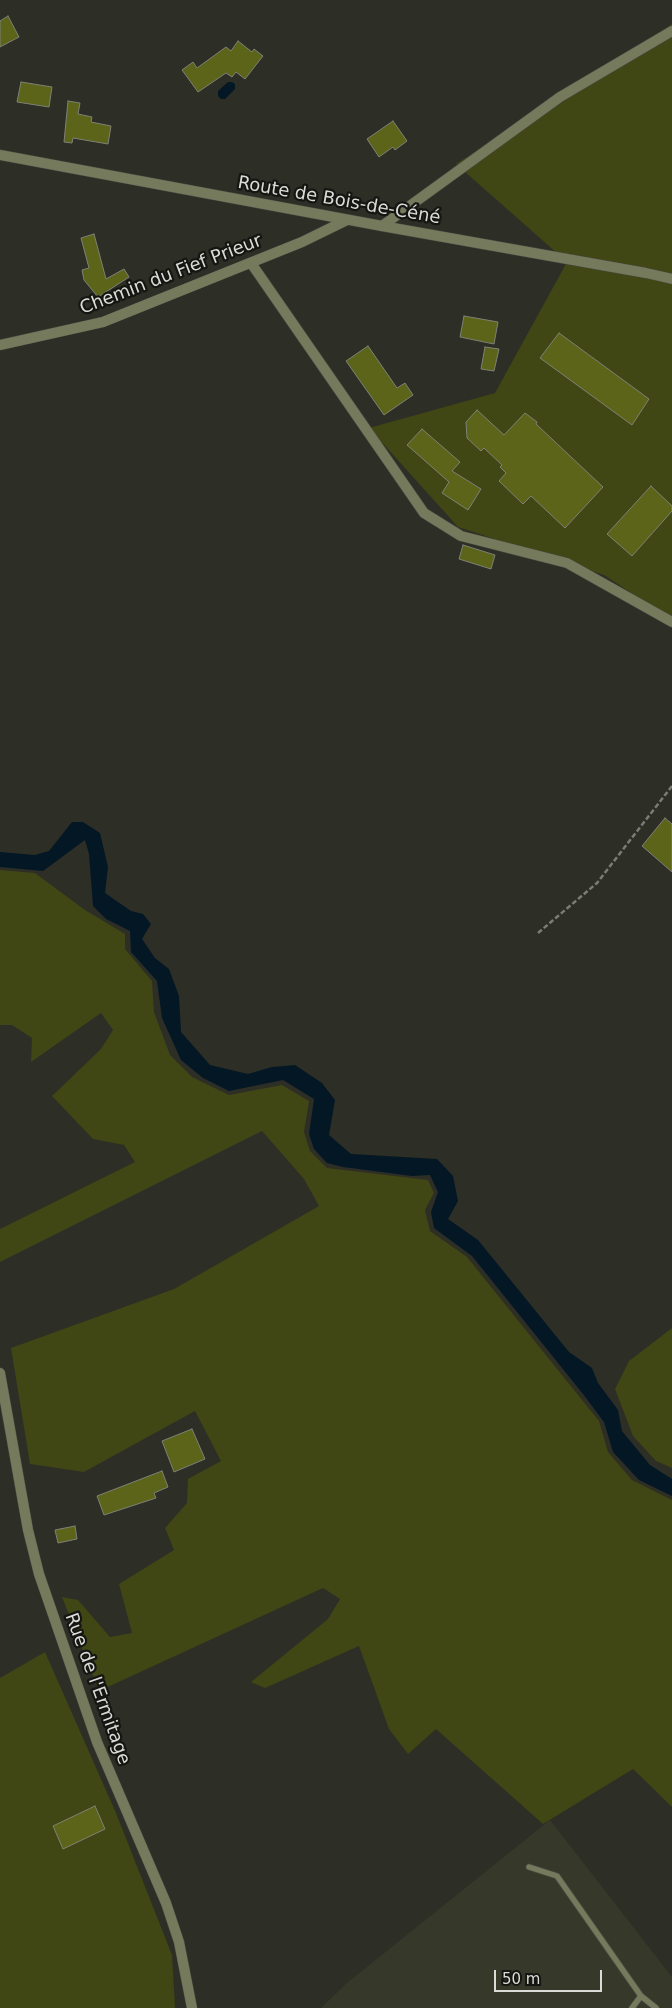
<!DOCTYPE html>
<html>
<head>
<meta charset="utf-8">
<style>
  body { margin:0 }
  #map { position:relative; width:672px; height:2008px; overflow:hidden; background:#2d2e26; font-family:"DejaVu Sans",sans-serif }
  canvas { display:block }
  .scale { position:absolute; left:494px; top:1970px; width:108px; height:22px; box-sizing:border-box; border:2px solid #dadbd6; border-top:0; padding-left:6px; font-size:15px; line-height:18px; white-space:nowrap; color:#dadbd6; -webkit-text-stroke:4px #151612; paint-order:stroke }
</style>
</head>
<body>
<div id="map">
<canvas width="672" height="2008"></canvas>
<div class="scale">50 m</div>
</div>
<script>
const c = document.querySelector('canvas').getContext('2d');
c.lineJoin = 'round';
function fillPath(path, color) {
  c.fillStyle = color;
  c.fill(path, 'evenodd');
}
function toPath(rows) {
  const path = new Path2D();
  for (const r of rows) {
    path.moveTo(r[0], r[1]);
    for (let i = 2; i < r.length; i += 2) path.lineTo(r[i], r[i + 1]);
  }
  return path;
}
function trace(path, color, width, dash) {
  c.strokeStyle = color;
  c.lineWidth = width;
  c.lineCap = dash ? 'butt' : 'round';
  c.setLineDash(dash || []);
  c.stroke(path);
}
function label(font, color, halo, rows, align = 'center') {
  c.font = font + ' "DejaVu Sans",sans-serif';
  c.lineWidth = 4.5;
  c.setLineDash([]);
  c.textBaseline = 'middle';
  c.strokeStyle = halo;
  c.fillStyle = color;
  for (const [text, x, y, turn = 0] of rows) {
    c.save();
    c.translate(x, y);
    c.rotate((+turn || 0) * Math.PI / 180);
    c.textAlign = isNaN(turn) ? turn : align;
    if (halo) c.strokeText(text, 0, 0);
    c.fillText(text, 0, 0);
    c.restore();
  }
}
fillPath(toPath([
  [550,1820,672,1977,672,2008,321,2008,347,1983]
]), '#36392a');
fillPath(toPath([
  [672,24,672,620,604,575,458,527,369,428,495,393,567,262,456,164],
  [0,870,35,873,85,910,125,934,125,949,152,981,154,1012,170,1055,192,1077,229,1095,282,1085,309,1101,304,1132,310,1151,327,1168,428,1180,434,1193,425,1210,430,1231,467,1257,599,1421,608,1452,632,1480,672,1500,672,1807,633,1769,543,1824,436,1729,408,1754,389,1729,359,1646,265,1688,251,1682,328,1619,340,1599,323,1588,99,1691,62,1597,78,1600,110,1637,132,1633,119,1584,174,1550,165,1528,187,1503,188,1479,221,1461,195,1411,84,1472,30,1464,11,1348,174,1289,319,1206,304,1179,262,1131,0,1262,0,1229,135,1162,124,1145,93,1139,52,1096,101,1049,113,1030,101,1013,31,1062,32,1038,12,1025,0,1025],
  [672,1328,672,1468,656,1461,633,1436,615,1389,629,1361],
  [45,1652,116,1813,172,1955,175,2008,0,2008,0,1678]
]), '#404614');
fillPath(toPath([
  [228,82,232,82,235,84,235,89,225,99,221,99,218,96,218,91],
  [72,822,83,822,100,833,108,867,105,893,131,911,143,914,151,924,142,939,155,958,169,969,179,996,181,1032,210,1065,248,1074,272,1067,295,1065,322,1083,335,1100,329,1135,351,1154,437,1159,453,1176,458,1201,448,1219,478,1240,569,1352,592,1368,598,1383,618,1410,622,1431,626,1436,650,1465,672,1479,672,1496,639,1480,613,1452,604,1422,583,1394,472,1256,434,1228,431,1212,438,1192,430,1175,412,1176,343,1167,327,1163,314,1149,309,1134,314,1099,283,1080,229,1091,203,1078,181,1060,162,1018,157,981,131,952,130,931,106,919,93,906,89,854,85,840,43,871,0,867,0,852,35,855,49,851]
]), '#041725');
const building = toPath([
  [8,16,19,37,0,47,0,21,8,16],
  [238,41,252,52,254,49,263,56,245,79,236,72,232,77,226,73,198,92,182,70,193,62,197,68,226,47,231,51,238,41],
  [21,82,52,87,49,107,17,102,21,82],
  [68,101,80,103,78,114,92,117,91,122,111,126,108,144,73,138,72,143,64,142,68,101],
  [393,121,407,141,395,150,393,147,379,157,367,139,393,121],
  [94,234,106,279,124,269,129,277,98,297,84,280,82,270,89,268,81,238,94,234],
  [464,316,498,322,494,344,460,337,464,316],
  [559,333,649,399,632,425,540,358,559,333],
  [368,346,397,388,405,383,413,395,384,415,346,361,368,346],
  [485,347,499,349,494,371,481,369,485,347],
  [477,410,504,435,525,413,537,422,536,424,603,487,565,528,531,496,523,504,499,481,506,473,500,467,502,465,484,448,481,451,467,438,466,422,477,410],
  [422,429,460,462,452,471,481,489,468,510,442,493,449,482,407,445,422,429],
  [651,486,672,506,672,511,632,556,607,534,651,486],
  [463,545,495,555,491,569,459,559,463,545],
  [665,818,672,824,672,872,642,846,665,818],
  [192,1429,205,1459,174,1472,162,1441,192,1429],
  [162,1471,168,1487,154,1493,156,1498,104,1515,97,1496,162,1471],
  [75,1526,77,1539,58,1543,55,1530,75,1526],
  [95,1806,105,1829,63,1849,53,1826,95,1806]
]);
fillPath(building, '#5c641a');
trace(building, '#7f8177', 1);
const service = toPath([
  [529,1867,557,1876,641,1996,656,2008],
  [632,2008,641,1996]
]);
const minor = toPath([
  [382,226,560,97,672,31],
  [251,263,424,513,461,536,567,563,672,622],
  [0,345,103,322,302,242,347,220],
  [0,1373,28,1530,39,1574,97,1742,166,1903,179,1942,192,2008]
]);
const tertiary = toPath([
  [0,155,382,226,646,273,672,279]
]);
trace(service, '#494a42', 7);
trace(minor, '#494a42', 11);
trace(tertiary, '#494a42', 11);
trace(toPath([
  [538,933,597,883,672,786]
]), '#7b7c75', 2.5, [5, 2.5]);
trace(service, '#757a5d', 5.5);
trace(minor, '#757a5d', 10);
trace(tertiary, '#757a5d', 10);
label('18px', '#dadbd6', '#151612', [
  ["Route de Bois-de-Céné",339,201,10],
  ["Chemin du Fief Prieur",171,275,-21],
  ["Rue de l'Ermitage",97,1689,70]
]);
</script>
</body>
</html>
